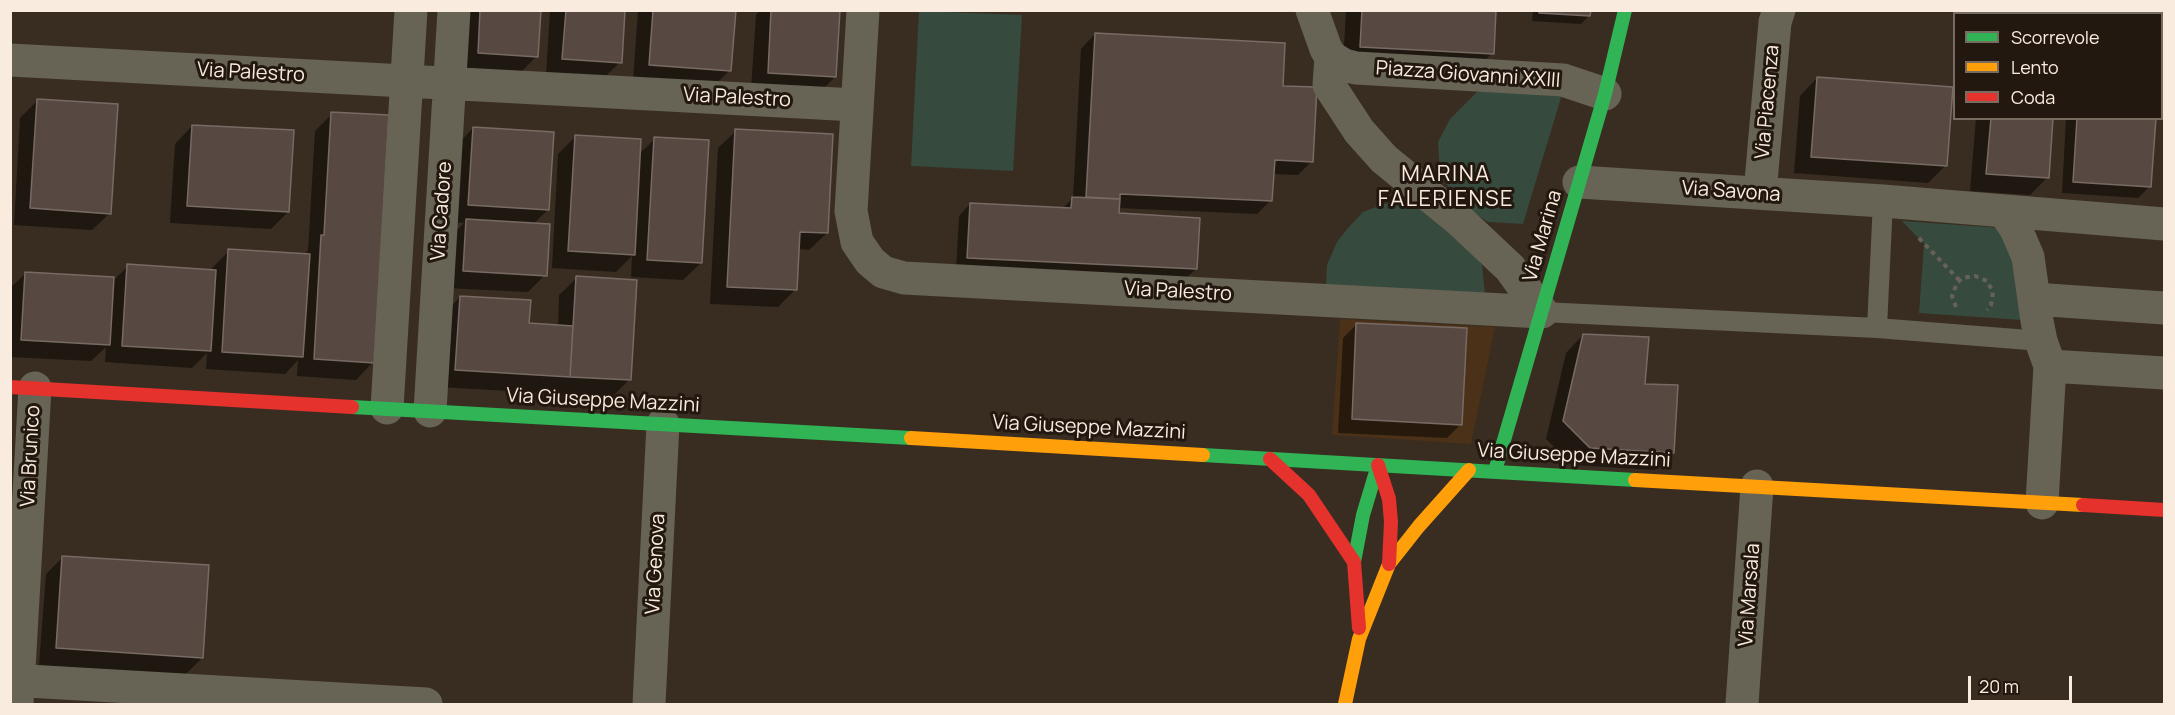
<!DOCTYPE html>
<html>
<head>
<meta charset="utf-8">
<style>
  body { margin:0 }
  #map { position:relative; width:2175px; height:715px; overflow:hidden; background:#392d21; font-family:Manrope,sans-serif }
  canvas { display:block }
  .frame { position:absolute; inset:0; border:12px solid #f9ebdd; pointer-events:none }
  .legend { position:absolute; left:1953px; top:12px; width:210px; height:108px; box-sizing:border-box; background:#22180f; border:2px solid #786c61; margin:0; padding:8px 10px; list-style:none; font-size:18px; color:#f9ebdd }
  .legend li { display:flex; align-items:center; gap:12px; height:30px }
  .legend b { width:30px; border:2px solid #786c61 }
  .scale { position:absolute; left:1968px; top:676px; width:104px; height:27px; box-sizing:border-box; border:3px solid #f9ebdd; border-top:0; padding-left:8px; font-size:18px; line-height:21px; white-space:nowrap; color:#f9ebdd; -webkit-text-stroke:4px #22180f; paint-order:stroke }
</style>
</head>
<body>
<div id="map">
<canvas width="2175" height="715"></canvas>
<div class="frame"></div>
<ul class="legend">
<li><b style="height:8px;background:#30b455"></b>Scorrevole</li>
<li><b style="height:8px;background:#ff9f0a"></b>Lento</li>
<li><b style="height:8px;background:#e5322d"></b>Coda</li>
</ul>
<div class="scale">20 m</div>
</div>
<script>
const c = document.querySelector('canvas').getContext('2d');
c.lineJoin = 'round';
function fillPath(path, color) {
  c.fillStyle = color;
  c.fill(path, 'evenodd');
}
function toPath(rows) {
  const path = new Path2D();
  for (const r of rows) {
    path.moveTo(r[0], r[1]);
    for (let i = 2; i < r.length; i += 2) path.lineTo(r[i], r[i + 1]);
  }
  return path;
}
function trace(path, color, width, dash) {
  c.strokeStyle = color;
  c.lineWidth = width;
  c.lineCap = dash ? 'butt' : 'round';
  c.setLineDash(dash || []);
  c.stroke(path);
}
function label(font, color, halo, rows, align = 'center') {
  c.font = font + ' Manrope,sans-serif';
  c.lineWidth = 6;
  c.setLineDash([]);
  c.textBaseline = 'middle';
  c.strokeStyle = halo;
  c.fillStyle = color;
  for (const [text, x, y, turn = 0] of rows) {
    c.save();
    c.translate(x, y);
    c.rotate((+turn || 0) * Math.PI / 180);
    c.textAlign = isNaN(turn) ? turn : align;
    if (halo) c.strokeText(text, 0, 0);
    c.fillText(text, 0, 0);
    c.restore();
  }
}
fillPath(toPath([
  [1340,319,1495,327,1471,444,1332,435]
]), '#4a3117');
fillPath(toPath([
  [919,11,1022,15,1013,171,911,166],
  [1484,85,1563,91,1523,224,1488,222,1463,206,1440,175,1438,142,1450,119],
  [1404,201,1423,209,1471,248,1482,265,1485,295,1326,285,1327,265,1337,242,1348,228,1363,212,1384,204],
  [1902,221,2016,229,2037,321,1919,313,1924,244]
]), '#364a3e');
fillPath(toPath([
  [465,10,539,10,537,56,519,74,461,70],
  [550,10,624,10,620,62,603,79,546,75],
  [638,10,734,10,730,70,713,87,633,81],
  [760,10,839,10,835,77,818,94,751,89,756,15],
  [1346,10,1495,10,1492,53,1475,71,1343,64],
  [1533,10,1589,10,1589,16,1581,24,1532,21],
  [1095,34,1281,87,1312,161,1298,175,1272,174,1271,200,1257,214,1118,208,1118,215,1196,269,1184,280,956,269,959,216,970,204,1062,209,1073,198,1081,49],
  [1817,78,1945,166,1928,183,1794,173,1800,96],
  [38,100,110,213,92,230,14,225,20,118],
  [332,114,373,362,356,380,297,376,298,360,285,374,206,369,207,353,192,368,105,362,106,347,91,361,10,357,10,288,26,273,112,282,128,266,212,271,212,268,229,251,304,256,308,250,315,131],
  [1976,118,2052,118,2047,178,2030,195,1970,191],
  [2066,118,2154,118,2150,186,2138,198,2062,193],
  [192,126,288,212,271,229,170,223,175,144],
  [473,128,548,210,533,224,545,275,528,292,446,288,449,238,464,223,451,222,456,146],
  [736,131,827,233,809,250,798,249,796,289,778,307,710,304,718,148],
  [575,137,639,154,655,139,701,263,683,280,631,277,632,256,616,272,552,268,558,154],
  [577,278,629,380,612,397,439,387,443,315,460,297,528,325,558,326,559,295],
  [1357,324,1461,424,1447,438,1338,433,1343,338],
  [1583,335,1644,385,1672,452,1655,470,1573,465,1546,439,1566,353],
  [63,557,202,658,185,675,39,665,46,574]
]), '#0007');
const building = toPath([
  [480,10,541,10,538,57,478,53,480,10],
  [566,10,625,10,622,63,562,59,566,10],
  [653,10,736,10,731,71,649,65,653,10],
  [771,10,840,10,836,77,768,73,771,10],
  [1362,10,1496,10,1494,54,1360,47,1362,10],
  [1539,10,1591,10,1590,16,1539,13,1539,10],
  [1095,33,1285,43,1283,86,1317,87,1313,162,1275,160,1272,201,1120,194,1120,199,1086,197,1095,33],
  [1817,77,1953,87,1947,166,1811,157,1817,77],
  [37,99,118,104,111,214,30,208,37,99],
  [331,112,389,115,375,363,314,359,321,235,324,235,331,112],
  [1991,118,2053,118,2049,178,1986,174,1991,118],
  [2077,118,2156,118,2151,187,2073,182,2077,118],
  [192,125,294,130,289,212,187,206,192,125],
  [473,127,554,132,549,210,468,205,473,127],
  [735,129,833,134,828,233,800,232,797,290,727,287,735,129],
  [575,135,641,139,635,255,568,251,575,135],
  [654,137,709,140,702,263,647,260,654,137],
  [1072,197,1120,199,1119,213,1200,218,1197,269,967,258,970,203,1071,208,1072,197],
  [466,219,550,224,547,276,463,271,466,219],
  [228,249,310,254,303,357,222,352,228,249],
  [127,264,216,270,211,351,122,346,127,264],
  [25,272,114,277,110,345,21,340,25,272],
  [576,276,637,280,631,380,570,377,576,276],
  [460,296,531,300,529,323,573,326,570,377,455,370,460,296],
  [1356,323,1467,328,1462,425,1352,419,1356,323],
  [1583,334,1649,337,1645,384,1678,385,1674,453,1590,448,1563,421,1583,334],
  [62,556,209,565,203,658,56,648,62,556]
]);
fillPath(building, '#574841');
trace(building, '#786b65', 1.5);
trace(toPath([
  [1919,238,1960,281],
  [1956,307,1952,296,1957,283,1962,278,1975,276,1987,281,1993,292,1991,305,1987,310]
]), '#676258', 4, [4.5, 4.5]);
trace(toPath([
  [1542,312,1877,328,2041,341],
  [1877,328,1883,201]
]), '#676355', 20);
trace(toPath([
  [863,10,851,211,857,242,870,261,883,272,904,278,1542,312],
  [1312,10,1326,49,1331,57,1329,85,1359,131,1384,159,1459,220,1510,268,1542,312],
  [2151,10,2164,11],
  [1331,57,1344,65,1356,68,1563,80,1605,94],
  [10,60,856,105],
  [1579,182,1883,201,2164,224],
  [1760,193,1775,22,1779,10],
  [2004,211,2016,229,2028,257,2037,321,2041,341,2050,366,2042,503],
  [2034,299,2164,308],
  [2050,366,2164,373],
  [387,408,411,10],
  [430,411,454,10],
  [10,680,426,704],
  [17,704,35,388],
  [649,704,663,424],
  [1742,704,1757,486]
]), '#676355', 33);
trace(toPath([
  [352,407,911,438],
  [1203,455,1635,480],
  [1495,471,1605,94,1625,10],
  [1354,562,1363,515,1378,465]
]), '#30b455', 14);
trace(toPath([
  [911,438,1203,455],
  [1635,480,2083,505],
  [1345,704,1359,639,1389,564,1419,526,1469,470]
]), '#ff9f0a', 14);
trace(toPath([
  [10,387,352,407],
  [1270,459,1309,495,1354,562,1359,628],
  [1378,465,1389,499,1391,522,1389,564],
  [2083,505,2164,510]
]), '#e5322d', 14);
label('20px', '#f9ebdd', '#22180f', [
  ["Via Palestro",251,73,3],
  ["Piazza Giovanni XXIII",1468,75,4],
  ["Via Palestro",737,98,3],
  ["Via Piacenza",1768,102,-85],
  ["Via Savona",1731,192,4],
  ["Via Cadore",442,211,-86],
  ["Via Marina",1543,236,-74],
  ["Via Palestro",1178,292,3],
  ["Via Giuseppe Mazzini",603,401,3],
  ["Via Giuseppe Mazzini",1089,428,3],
  ["Via Brunico",31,456,-87],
  ["Via Giuseppe Mazzini",1574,456,3],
  ["Via Genova",656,564,-87],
  ["Via Marsala",1750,595,-86]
]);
c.letterSpacing = '1.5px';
label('22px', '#f9ebdd', '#22180f', [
  ["MARINA",1446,175],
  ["FALERIENSE",1446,200]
]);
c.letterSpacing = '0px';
</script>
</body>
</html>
